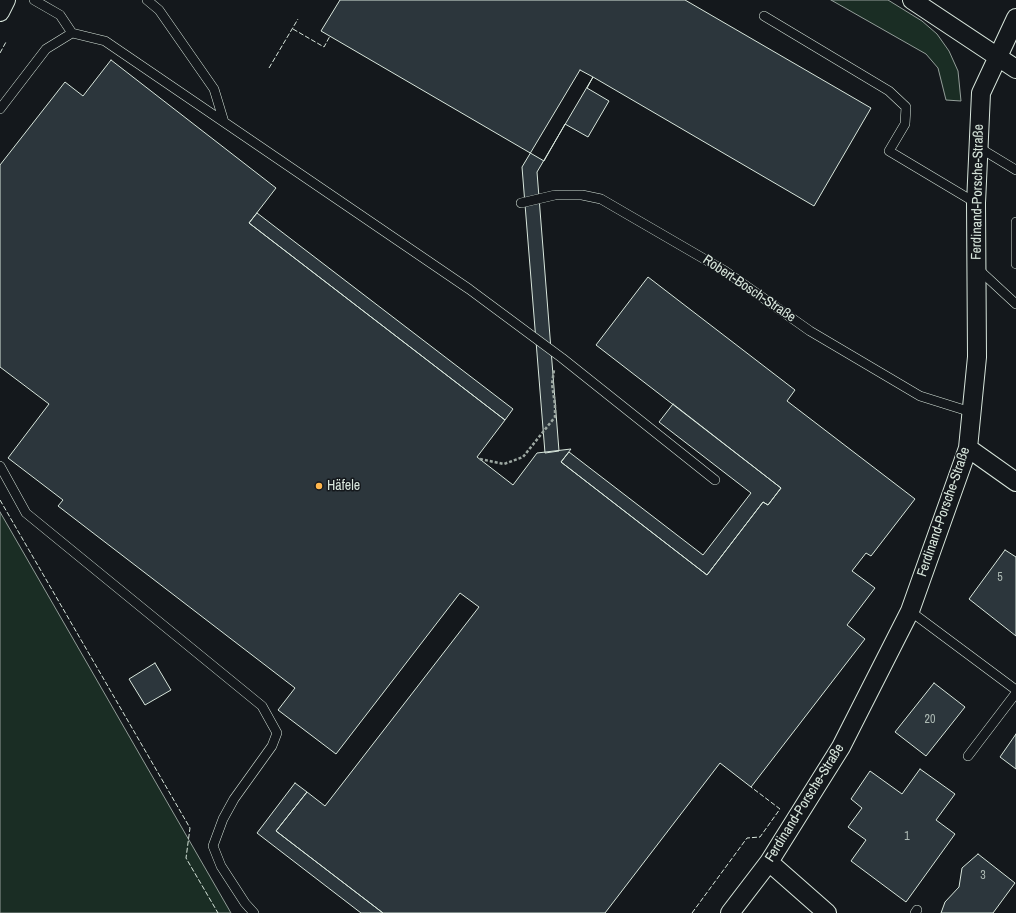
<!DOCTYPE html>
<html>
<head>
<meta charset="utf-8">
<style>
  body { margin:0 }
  canvas { display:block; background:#14181c }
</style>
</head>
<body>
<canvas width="1016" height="913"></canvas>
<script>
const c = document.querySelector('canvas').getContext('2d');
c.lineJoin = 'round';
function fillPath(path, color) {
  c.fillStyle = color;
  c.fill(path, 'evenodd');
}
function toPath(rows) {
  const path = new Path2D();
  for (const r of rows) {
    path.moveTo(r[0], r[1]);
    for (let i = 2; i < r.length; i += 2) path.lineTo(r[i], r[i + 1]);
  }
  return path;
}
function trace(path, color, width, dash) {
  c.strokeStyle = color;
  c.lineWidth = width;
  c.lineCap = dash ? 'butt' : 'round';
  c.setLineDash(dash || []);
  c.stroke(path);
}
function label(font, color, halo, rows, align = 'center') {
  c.font = font + ' "Archivo Narrow",sans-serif';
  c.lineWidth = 3;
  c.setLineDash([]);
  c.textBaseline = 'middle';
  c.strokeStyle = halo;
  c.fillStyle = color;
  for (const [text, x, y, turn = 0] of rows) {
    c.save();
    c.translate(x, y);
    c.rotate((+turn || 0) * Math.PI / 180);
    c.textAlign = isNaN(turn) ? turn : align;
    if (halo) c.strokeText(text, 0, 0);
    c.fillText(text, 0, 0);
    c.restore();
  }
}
const green = toPath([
  [831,0,888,0,922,21,937,34,949,51,958,71,961,101,946,100,938,68,926,54,831,0],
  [0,512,231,913,0,913,0,512]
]);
fillPath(green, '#1a2d24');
trace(green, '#939e99', 1);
const building = toPath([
  [340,0,685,0,871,108,814,206,593,77,587,88,609,101,588,137,565,124,544,161,321,31,340,0],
  [111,60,276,188,249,223,505,420,477,457,513,485,537,453,571,449,561,462,707,575,763,502,768,505,781,488,596,345,648,277,795,390,787,401,915,499,871,556,866,553,852,571,875,588,847,625,865,639,751,787,720,763,605,913,383,913,276,831,307,792,325,806,479,607,460,593,336,754,278,710,295,688,58,506,63,500,8,458,49,404,0,367,0,165,65,82,83,96,111,60],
  [580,70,593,77,537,172,559,451,545,453,522,167,580,70],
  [257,213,513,409,505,420,249,223,257,213],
  [673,404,781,488,768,505,763,502,707,575,561,462,569,452,703,555,751,493,659,422,673,404],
  [1005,550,1016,557,1016,636,969,599,1005,550],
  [155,663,171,690,145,705,129,679,155,663],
  [934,683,965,707,926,756,895,732,934,683],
  [1016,734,1016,769,1000,757,1016,734],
  [920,769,955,794,936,820,955,834,906,902,851,861,866,840,848,827,862,808,851,799,870,771,902,794,920,769],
  [295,783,307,792,276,831,383,913,361,913,257,833,295,783],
  [978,854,1015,883,993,913,941,913,945,902,959,887,962,868,978,854]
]);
fillPath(building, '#2c363c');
trace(building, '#d8e6dc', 1);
const service = toPath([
  [34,0,60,15,72,33],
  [147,0,159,10,214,89,224,122],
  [764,16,889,91,906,107,905,124,889,151,976,203],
  [0,109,46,49,72,33,105,41,469,289,562,358,715,480],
  [978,147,1016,170],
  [521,203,555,195,582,195,601,199,725,271,810,331,920,396,971,412],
  [1016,222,1016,264],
  [977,268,1016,304],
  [0,466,26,513,262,706,277,733,272,746,234,799,223,819,213,846,221,866,245,903,254,913],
  [910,611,1016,690],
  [968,756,1016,693],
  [915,913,917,910]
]);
const minor = toPath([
  [912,0,1016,69],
  [0,12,6,0],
  [968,448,1016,482],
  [769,862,827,913],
  [730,913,769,862,841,747,910,611,968,448,977,357,976,203,981,93,1016,18]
]);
trace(service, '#d8e6dc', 10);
trace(minor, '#d8e6dc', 20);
trace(toPath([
  [480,459,504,464,523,457,555,417,555,405,552,384,554,370]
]), '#9da8a2', 2.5, [3, 2]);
trace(service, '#14181c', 9);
trace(minor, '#14181c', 18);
trace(toPath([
  [293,29,324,47,330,36],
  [0,53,6,42],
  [269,68,298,19],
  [0,500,190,828,186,858,218,913],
  [692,913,747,838,760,837,780,809,751,787]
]), '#d8e6dc', 1, [5, 2]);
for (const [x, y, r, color] of [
  [319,486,4,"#ffb74d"]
]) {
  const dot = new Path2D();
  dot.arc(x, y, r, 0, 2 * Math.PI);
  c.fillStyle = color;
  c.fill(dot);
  trace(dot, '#14181c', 1.5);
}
label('12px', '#adbab4', null, [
  ["5",1000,578],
  ["20",930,720],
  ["1",907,837],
  ["3",983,876]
]);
label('14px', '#d8e6dc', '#14181c', [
  ["Ferdinand-Porsche-Straße",978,192,-89],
  ["Robert-Bosch-Straße",749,289,34],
  ["Ferdinand-Porsche-Straße",944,512,-71],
  ["Ferdinand-Porsche-Straße",805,803,-58]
]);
label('14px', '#d8e6dc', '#14181c', [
  ["Häfele",327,486]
], 'left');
</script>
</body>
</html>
